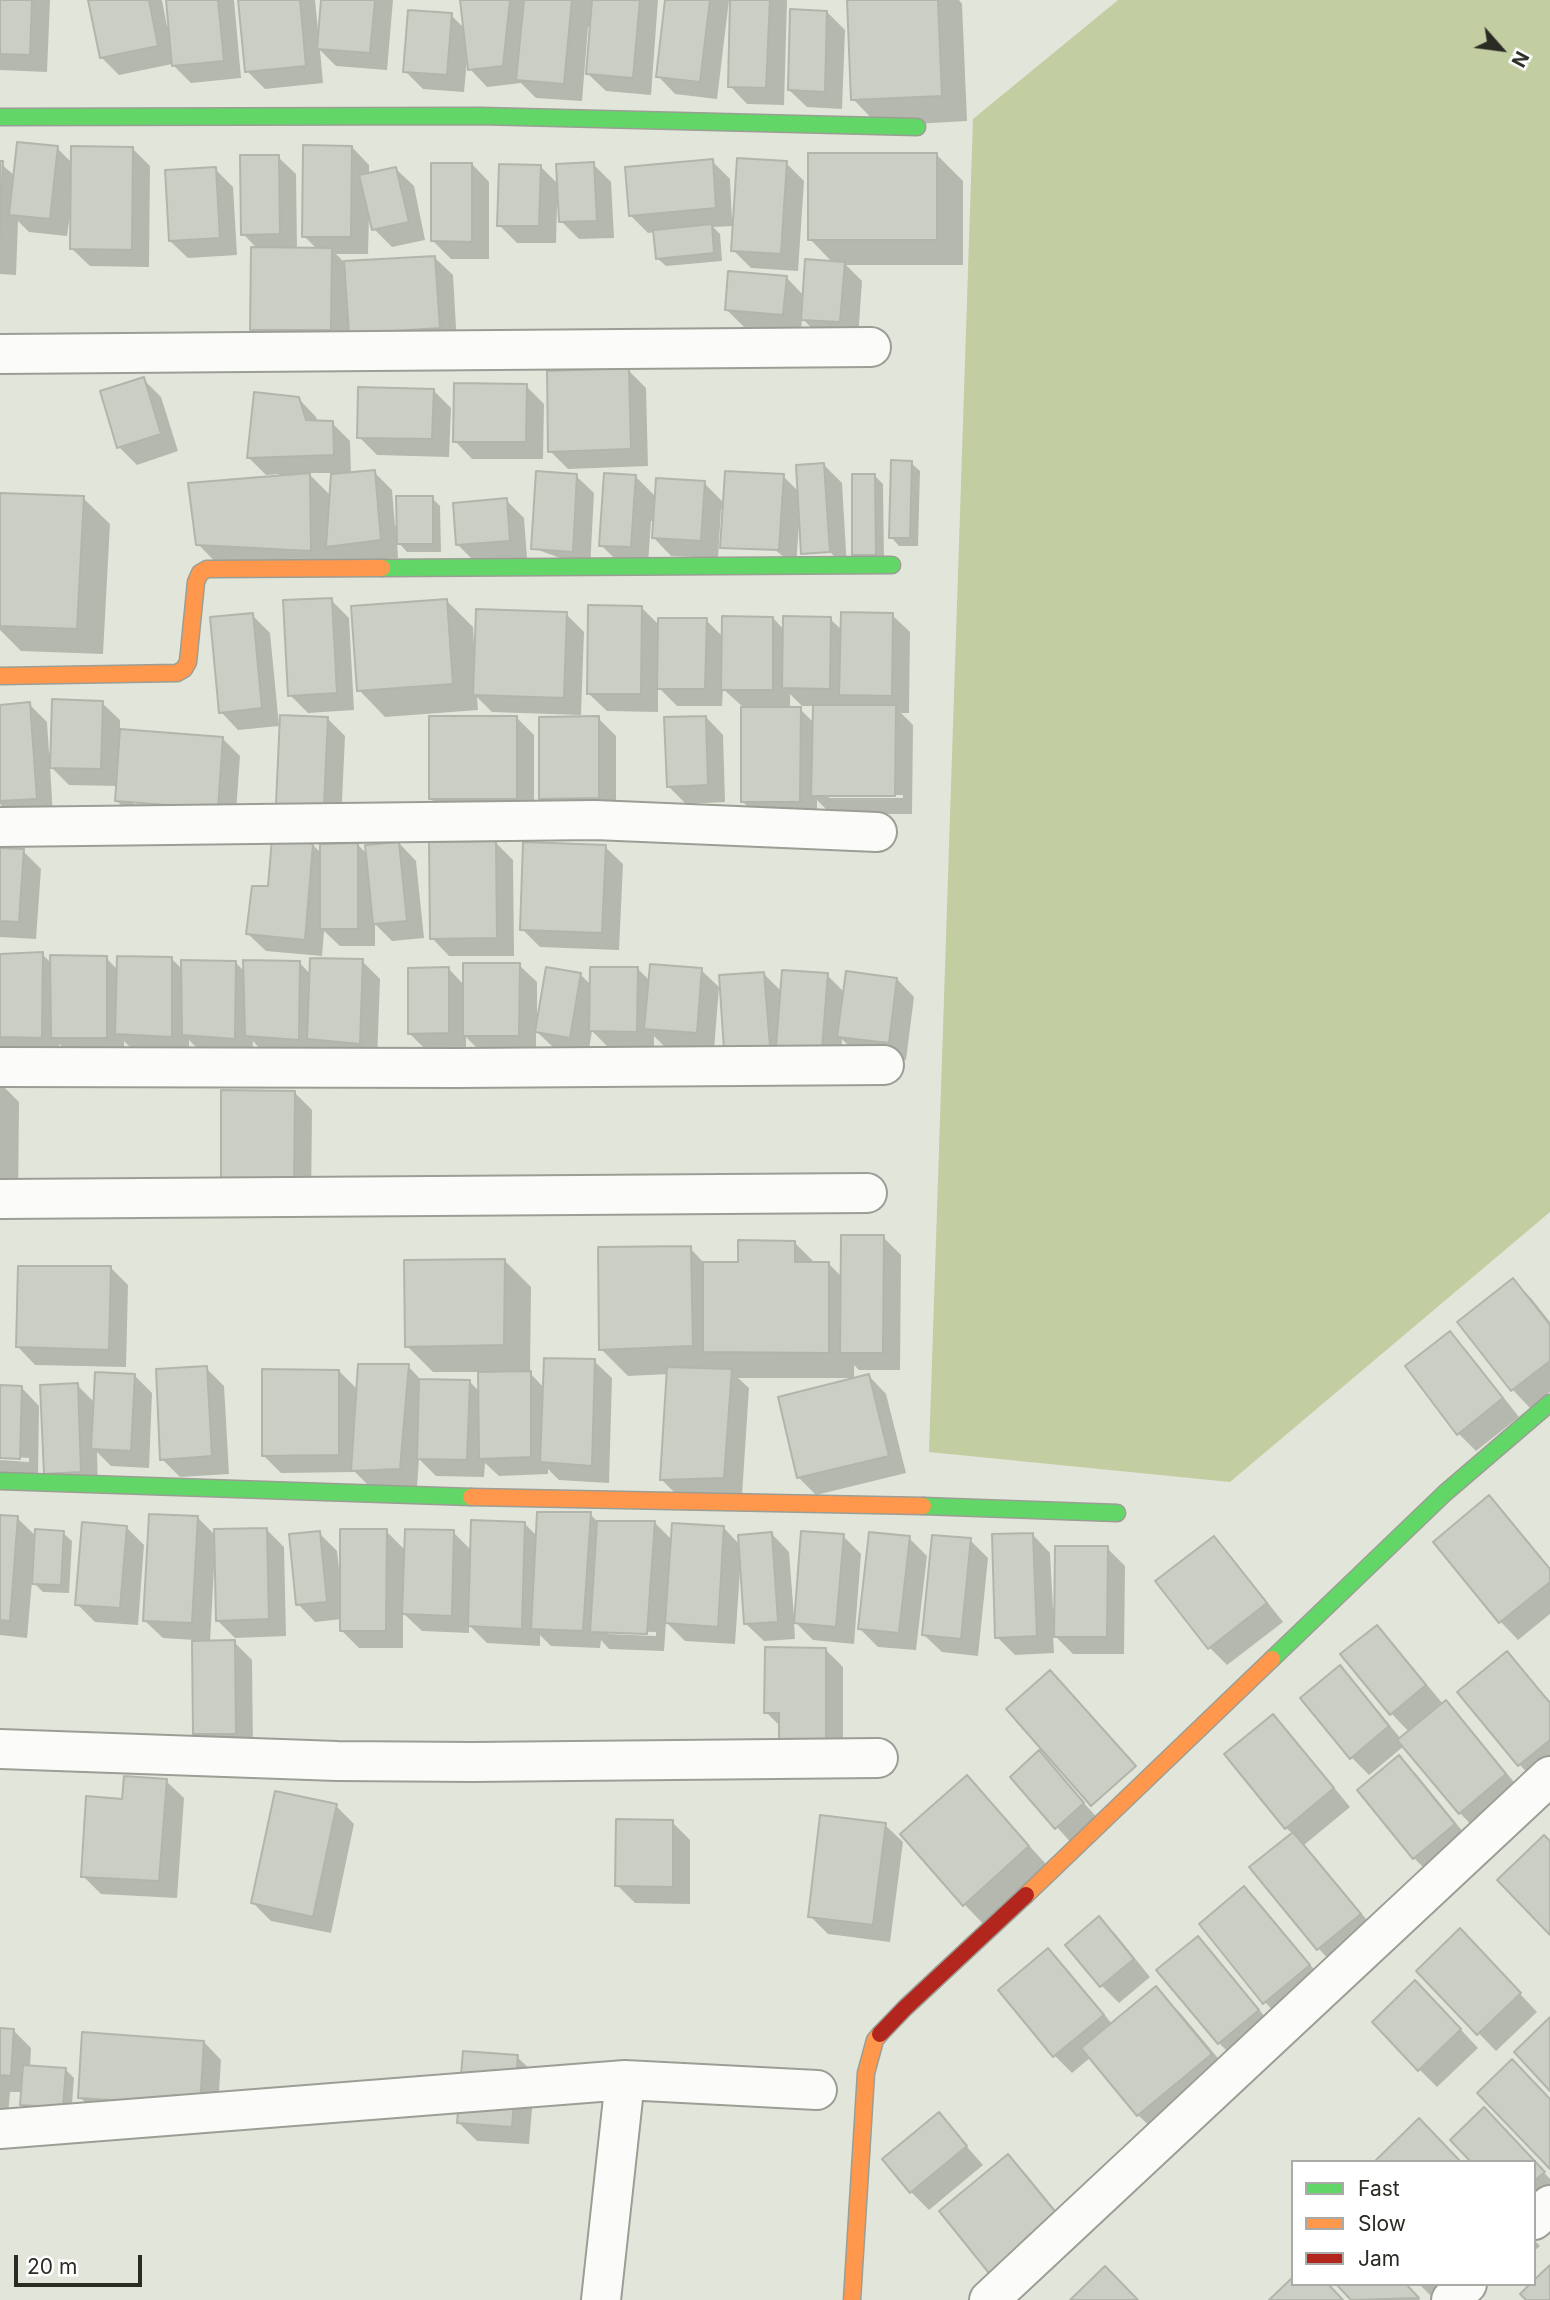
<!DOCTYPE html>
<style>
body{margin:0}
#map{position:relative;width:1550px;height:2300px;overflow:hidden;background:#e2e6da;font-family:Inter,sans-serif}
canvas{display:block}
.legend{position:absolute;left:1291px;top:2160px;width:245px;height:126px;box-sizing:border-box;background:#fff;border:2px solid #aaaba7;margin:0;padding:9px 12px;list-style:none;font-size:21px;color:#2a2c24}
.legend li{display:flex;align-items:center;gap:14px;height:35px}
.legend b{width:35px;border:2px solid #aaaba7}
.north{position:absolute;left:1466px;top:14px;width:70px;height:70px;-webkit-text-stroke:5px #fff;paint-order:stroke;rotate:118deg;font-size:19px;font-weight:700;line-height:28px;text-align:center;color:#2a2c24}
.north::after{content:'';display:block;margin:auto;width:24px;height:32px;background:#2a2c24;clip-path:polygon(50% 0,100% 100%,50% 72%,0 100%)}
.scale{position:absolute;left:14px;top:2255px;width:128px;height:32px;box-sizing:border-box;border:4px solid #2a2c24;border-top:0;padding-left:9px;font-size:21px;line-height:24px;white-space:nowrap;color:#2a2c24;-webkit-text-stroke:5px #fff;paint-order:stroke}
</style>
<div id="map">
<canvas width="1550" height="2300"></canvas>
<ul class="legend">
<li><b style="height:9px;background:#63d668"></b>Fast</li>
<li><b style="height:9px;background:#ff974d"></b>Slow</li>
<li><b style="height:9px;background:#b3261e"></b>Jam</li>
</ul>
<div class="north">N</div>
<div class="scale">20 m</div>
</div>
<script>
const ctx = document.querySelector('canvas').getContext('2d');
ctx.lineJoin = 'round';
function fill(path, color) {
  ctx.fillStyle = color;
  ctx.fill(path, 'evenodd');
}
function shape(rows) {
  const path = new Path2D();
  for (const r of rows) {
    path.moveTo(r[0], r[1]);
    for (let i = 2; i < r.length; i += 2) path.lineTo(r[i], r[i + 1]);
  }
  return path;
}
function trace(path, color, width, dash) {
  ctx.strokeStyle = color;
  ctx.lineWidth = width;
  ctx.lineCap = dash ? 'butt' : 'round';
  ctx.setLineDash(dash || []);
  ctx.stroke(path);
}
fill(shape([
 [1118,0,1550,0,1550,1212,1230,1482,929,1452,973,119]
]), '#c2cda2');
fill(shape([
 [0,0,50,0,47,72,0,70],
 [90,0,162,0,167,26,170,26,167,0,234,0,241,78,191,83,172,64,119,75,101,57],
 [240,0,315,0,318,30,320,30,323,0,393,0,387,70,336,66,320,50,323,83,265,89,247,71],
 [462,0,658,0,651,95,606,91,588,74,592,27,588,27,582,101,536,98,521,83,487,87,470,69,468,60,467,60,464,92,423,89,405,71,451,15,465,29],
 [666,0,729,0,717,99,675,94,658,76],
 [732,0,787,0,784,105,747,104,730,86],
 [849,0,959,0,962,4,967,121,879,126,853,99],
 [827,12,845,30,842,109,807,107,789,90],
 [352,147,369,165,369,175,396,169,414,186,425,240,392,247,374,229,369,214,368,254,336,254,345,263,435,258,453,275,457,346,369,351,348,331,348,347,270,347,252,329,258,249,243,234,278,157,296,174,297,249,317,249,304,236],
 [57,148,73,164,133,149,150,166,149,267,90,266,72,249,72,215,70,215,67,236,29,232,18,221,16,275,0,274,0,163,15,176],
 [936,154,963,181,963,265,846,265,862,281,858,339,820,337,802,318,801,332,744,327,726,309,786,277,804,296,833,263,810,239],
 [712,161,730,179,732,219,786,163,804,181,798,271,751,268,733,250,734,226,713,227,720,234,722,261,666,266,657,258,655,232,648,233,630,215],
 [472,164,489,182,489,259,451,259,433,241],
 [593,164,611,182,614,238,579,239,561,221,560,205,557,205,556,243,517,243,499,225,540,166,559,185],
 [215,169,233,187,237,255,188,258,170,241],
 [628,370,646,388,648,466,568,469,550,451],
 [143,379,161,397,178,451,137,465,119,447],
 [526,386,544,404,543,459,472,459,455,441],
 [433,390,451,408,449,457,377,455,359,437],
 [298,398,316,417,318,422,332,423,350,441,351,474,374,472,392,490,395,526,432,498,440,506,441,552,407,552,397,541,398,558,224,571,198,544,279,477,279,474,266,475,248,457],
 [308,473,333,473,331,496],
 [911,463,920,471,918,546,899,546,891,537],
 [824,465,842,483,847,569,801,523,799,523,796,567,725,509,721,509,718,558,671,556,654,538,655,521,651,521,648,564,619,563,601,545,635,476,656,497,704,483,725,504,783,476,799,492],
 [874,475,883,484,884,562,862,562],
 [576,476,594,493,590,569,533,548],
 [83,498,110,524,103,654,21,651,0,630,0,510],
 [506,500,524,518,527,558,475,562,458,545],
 [331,600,349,618,354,710,308,713,290,695],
 [446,600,473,627,474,646,566,614,584,632,581,715,492,712,477,697,478,710,385,717,359,690],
 [641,607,660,626,706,620,723,637,773,618,785,631,830,619,842,630,892,615,910,632,909,713,901,713,913,725,912,814,831,814,817,800,817,819,760,819,742,801,743,707,723,689,722,706,677,706,658,687,658,712,607,711,589,694],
 [790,694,802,706,814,706,814,723,800,709,790,709],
 [829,795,903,795,903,798,829,798],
 [252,615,270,633,279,726,238,730,221,712],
 [102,703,120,720,120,731,222,738,240,756,235,826,134,818,116,800,117,786,69,785,50,766,53,816,15,819,0,804,0,706,29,704,47,722,49,753,52,753],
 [133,800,226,811,133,804],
 [706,717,723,735,725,802,686,804,668,786],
 [327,718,345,736,341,823,296,821,278,803],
 [517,718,534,735,534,816,448,816,431,799],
 [598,718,616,736,616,815,558,816,541,798],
 [495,842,513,860,514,956,449,956,432,938],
 [399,843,416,861,424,938,392,941,375,924,375,946,340,946,324,931,322,956,266,951,248,934,270,888,313,845,322,854,358,845,368,855],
 [605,847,623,864,619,950,540,947,522,929],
 [0,850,23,851,41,869,36,939,0,937],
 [42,954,52,964,106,958,118,970,172,959,183,970,236,963,245,972,300,963,311,975,362,961,380,979,377,1061,327,1056,316,1046,316,1056,264,1053,253,1041,252,1056,201,1052,189,1040,189,1054,135,1052,124,1041,124,1056,70,1055,59,1044,59,1055,0,1050,0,956],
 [519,965,537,982,537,1021,539,1021,581,975,592,986,638,969,650,981,701,970,719,987,714,1050,664,1046,654,1036,654,1049,609,1048,592,1031,588,1055,555,1049,536,1031,536,1053,482,1053,466,1037,466,1050,427,1051,409,1033,449,969,464,985],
 [764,974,782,992,827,975,845,993,897,979,914,997,906,1060,857,1054,842,1039,840,1067,743,1067],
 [0,1083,19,1102,18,1207,0,1207],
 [294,1092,312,1110,311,1206,241,1206],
 [883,1237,901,1255,900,1370,859,1370,854,1365,854,1378,738,1378,749,1388,742,1495,679,1497,662,1480,669,1374,628,1376,601,1349,690,1248,705,1264,739,1263,794,1242,816,1264,829,1264,842,1277],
 [504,1260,531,1287,530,1373,544,1388,594,1361,612,1378,609,1483,559,1480,548,1469,548,1474,499,1476,485,1463,484,1477,436,1476,419,1459,417,1487,371,1488,355,1472,281,1473,263,1455,339,1371,358,1390,408,1366,422,1381,469,1381,480,1392,480,1372,433,1372,407,1346],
 [110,1267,128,1285,126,1367,35,1365,18,1347],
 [1513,1280,1531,1298,1550,1322,1550,1392,1530,1408,1513,1390,1459,1322],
 [1450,1333,1467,1351,1519,1417,1476,1451,1458,1433],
 [206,1368,224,1386,229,1474,180,1477,162,1459],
 [134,1375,152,1393,149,1468,111,1466,97,1452,98,1489,64,1491,77,1385,95,1403],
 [869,1376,886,1394,906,1473,816,1495,798,1477],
 [0,1387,22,1388,39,1406,38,1476,0,1473,0,1460,29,1462,29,1458,0,1456],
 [1489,1497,1506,1515,1550,1568,1550,1614,1518,1640,1501,1622,1435,1542],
 [590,1514,599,1523,654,1522,672,1540,724,1528,740,1545,772,1534,789,1552,794,1617,796,1617,843,1536,861,1554,854,1644,813,1640,794,1621,795,1639,764,1641,746,1624,742,1570,740,1570,735,1644,685,1641,666,1622,664,1651,609,1649,601,1640,600,1648,551,1646,540,1635,540,1646,487,1643,469,1625,469,1633,422,1631,403,1613,403,1648,359,1648,341,1630,342,1619,315,1622,298,1604,319,1533,337,1551,339,1569,342,1569,386,1531,406,1551,453,1532,472,1551,524,1523,538,1537],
 [608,1631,656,1632,656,1636,608,1634],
 [0,1517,17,1518,37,1537,63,1533,72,1541,69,1593,43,1592,32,1581,27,1638,0,1635],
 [198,1518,216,1536,266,1529,284,1547,286,1636,235,1638,218,1621,216,1568,214,1568,210,1642,234,1642,252,1660,253,1751,212,1751,195,1733,194,1640,163,1638,145,1621],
 [127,1528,144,1545,138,1625,95,1622,77,1604],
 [1033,1535,1050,1553,1053,1609,1056,1609,1107,1548,1125,1566,1124,1654,1073,1654,1053,1634,1054,1653,1015,1655,997,1637],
 [909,1538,927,1556,916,1650,878,1647,860,1629],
 [1214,1538,1231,1556,1283,1622,1227,1665,1209,1647],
 [970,1540,988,1558,978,1656,942,1652,924,1635],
 [1377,1627,1394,1645,1443,1704,1445,1702,1463,1720,1523,1793,1477,1831,1460,1813,1404,1746,1369,1775,1352,1758,1303,1698,1339,1667,1357,1685,1401,1739,1409,1732,1391,1713],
 [825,1649,843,1667,843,1760,781,1727,766,1712],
 [1507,1653,1550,1701,1550,1772,1537,1783,1520,1765,1460,1692],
 [1273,1716,1290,1734,1350,1807,1304,1845,1377,1932,1336,1967,1319,1949,1252,1867,1293,1834,1286,1828],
 [1039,1753,1101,1822,1074,1846,1012,1777],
 [1399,1758,1417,1775,1472,1843,1432,1876,1414,1858,1359,1791],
 [967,1777,1054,1873,990,1931,964,1904],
 [166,1781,184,1798,177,1898,101,1894,83,1876,124,1801],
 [336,1806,354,1824,331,1933,271,1921,253,1903],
 [672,1822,690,1840,690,1904,635,1903,617,1885],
 [885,1825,903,1842,890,1942,828,1934,810,1916],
 [1244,1889,1262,1906,1326,1984,1282,2020,1265,2002],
 [1099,1919,1117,1936,1150,1977,1119,2003,1101,1985],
 [1198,1938,1215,1956,1275,2029,1237,2061,1219,2043,1159,1970],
 [1478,1949,1537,2012,1496,2051,1418,1971],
 [1048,1950,1066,1968,1112,2024,1156,1988,1182,2015,1237,2081,1165,2141,1138,2115,1091,2057,1072,2073,1054,2055],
 [1433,2000,1478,2048,1437,2087,1419,2069],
 [0,2030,14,2031,31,2048,30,2067,65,2069,74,2078,71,2116,31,2113,22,2105,23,2092,10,2092,7,2128,0,2128],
 [204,2042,221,2060,217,2123,97,2115,80,2097],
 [517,2057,535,2074,529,2144,477,2141,459,2123],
 [938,2114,983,2165,929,2210,911,2192],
 [1008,2156,1026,2174,1079,2239,1012,2294],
 [1534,2162,1550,2179,1550,2201,1534,2215],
 [1534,2240,1540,2246,1534,2251],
 [1338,2284,1405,2284,1420,2300,1353,2300],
 [1419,2284,1462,2284,1435,2300]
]), '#0003');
const building = shape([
 [0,0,32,0,30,55,0,54,0,0],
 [88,0,149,0,158,46,100,58,88,0],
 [166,0,218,0,224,61,172,66,166,0],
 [238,0,300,0,306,66,245,72,238,0],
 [321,0,375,0,370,53,317,49,321,0],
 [460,0,510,0,503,66,468,70,460,0],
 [524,0,572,0,564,84,516,80,524,0],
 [592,0,640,0,633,78,586,74,592,0],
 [665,0,710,0,700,82,656,77,665,0],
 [730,0,770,0,766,88,728,87,730,0],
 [847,0,938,0,942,96,851,100,847,0],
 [790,9,827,11,825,92,788,90,790,9],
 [408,10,452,13,447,75,403,72,408,10],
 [17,142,58,146,50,219,9,215,17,142],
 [303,145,352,146,351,237,302,237,303,145],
 [71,146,133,147,132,250,70,249,71,146],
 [808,153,937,153,937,240,808,240,808,153],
 [240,155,279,155,280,234,241,235,240,155],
 [737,158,787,161,781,254,731,251,737,158],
 [713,159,716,208,629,216,625,167,713,159],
 [0,161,3,161,0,237,0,161],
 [594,162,597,221,559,222,556,164,594,162],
 [431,163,472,163,472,242,431,241,431,163],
 [499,164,541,165,539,226,497,226,499,164],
 [216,167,220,238,169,241,165,170,216,167],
 [396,167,409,222,372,230,359,175,396,167],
 [712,224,714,253,656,259,653,230,712,224],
 [251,247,332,248,331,330,250,330,251,247],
 [435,256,440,328,349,334,344,261,435,256],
 [805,259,845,262,840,322,801,320,805,259],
 [728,271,787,276,783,315,725,310,728,271],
 [629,368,631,449,548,452,547,371,629,368],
 [144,377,161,434,117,448,100,391,144,377],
 [454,383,527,384,526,442,453,442,454,383],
 [358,387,434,389,432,439,357,438,358,387],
 [254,392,299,397,306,420,333,421,334,455,247,458,254,392],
 [891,460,912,461,910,538,889,538,891,460],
 [824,463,830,552,801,554,796,465,824,463],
 [375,470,381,540,326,547,331,474,375,470],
 [536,471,577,474,573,552,531,549,536,471],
 [725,471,784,474,779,550,720,548,725,471],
 [310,473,311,551,196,545,188,483,310,473],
 [604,473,636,475,631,547,599,546,604,473],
 [852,474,875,474,876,555,852,555,852,474],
 [656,478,705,481,701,541,652,538,656,478],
 [0,493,84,496,77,629,0,626,0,493],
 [396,496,433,496,433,544,397,544,396,496],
 [507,498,510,541,456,545,453,503,507,498],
 [332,598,337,693,288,696,283,600,332,598],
 [447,599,453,684,357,691,351,606,447,599],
 [588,605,642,606,641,694,587,694,588,605],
 [476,609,567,612,564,698,473,695,476,609],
 [841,612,893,613,892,696,839,695,841,612],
 [253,613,262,708,219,713,210,617,253,613],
 [722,616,773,617,773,690,721,690,722,616],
 [783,616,831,617,830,689,782,688,783,616],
 [658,618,707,618,705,689,657,689,658,618],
 [52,699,103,701,101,769,50,768,52,699],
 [30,702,37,799,0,801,0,705,30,702],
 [813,705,896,705,895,796,811,796,813,705],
 [741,707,801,707,800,802,741,802,741,707],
 [280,715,328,717,324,806,276,804,280,715],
 [429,716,517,716,517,799,429,799,429,716],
 [599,716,599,798,539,799,539,717,599,716],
 [706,716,708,785,667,787,664,717,706,716],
 [120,729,223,737,218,809,115,801,120,729],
 [272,838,313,844,305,940,246,934,252,886,268,886,272,838],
 [496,841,497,938,430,939,429,842,496,841],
 [399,842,407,921,373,924,365,845,399,842],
 [523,842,606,845,602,933,520,930,523,842],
 [358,843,358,929,320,929,320,844,358,843],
 [0,848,24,849,19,922,0,921,0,848],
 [43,952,42,1038,0,1037,0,954,43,952],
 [50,955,107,956,107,1038,51,1038,50,955],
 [117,956,172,957,172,1037,115,1034,117,956],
 [310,958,363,959,360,1044,307,1039,310,958],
 [181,960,236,961,235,1039,182,1035,181,960],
 [243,960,300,961,299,1040,245,1036,243,960],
 [463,963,520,963,519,1036,463,1036,463,963],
 [650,964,702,968,697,1033,644,1029,650,964],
 [449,967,449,1033,408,1034,408,968,449,967],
 [546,967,581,973,570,1038,535,1032,546,967],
 [590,967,638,967,637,1032,589,1031,590,967],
 [782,970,828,973,822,1050,776,1046,782,970],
 [846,971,897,978,889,1043,837,1037,846,971],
 [764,972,770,1046,724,1050,719,975,764,972],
 [221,1090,295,1091,294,1189,221,1189,221,1090],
 [841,1235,884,1235,883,1353,840,1353,841,1235],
 [738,1240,795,1241,795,1262,829,1262,829,1353,703,1352,703,1262,738,1262,738,1240],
 [691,1246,693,1346,599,1350,598,1247,691,1246],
 [505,1259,504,1345,405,1347,404,1260,505,1259],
 [18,1266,111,1266,109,1350,16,1347,18,1266],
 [1513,1278,1550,1325,1550,1361,1511,1391,1457,1322,1513,1278],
 [1450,1331,1503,1398,1457,1435,1405,1366,1450,1331],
 [544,1358,595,1359,592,1466,540,1462,544,1358],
 [358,1364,409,1364,400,1469,351,1471,358,1364],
 [207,1366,212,1456,160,1460,156,1369,207,1366],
 [667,1367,732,1369,724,1478,660,1480,667,1367],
 [262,1369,339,1370,339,1455,262,1456,262,1369],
 [531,1371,531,1457,479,1459,478,1372,531,1371],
 [95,1372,135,1374,131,1451,91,1449,95,1372],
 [869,1374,889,1456,797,1478,778,1397,869,1374],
 [419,1379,470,1380,467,1460,417,1459,419,1379],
 [78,1383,81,1472,44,1474,40,1385,78,1383],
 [0,1385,22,1386,20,1459,0,1458,0,1385],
 [1489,1495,1550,1569,1550,1582,1499,1623,1433,1542,1489,1495],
 [537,1512,591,1512,583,1631,531,1629,537,1512],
 [149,1514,198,1516,192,1623,143,1621,149,1514],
 [0,1515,18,1516,10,1621,0,1620,0,1515],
 [471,1520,525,1522,522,1629,468,1626,471,1520],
 [597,1521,655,1521,647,1634,590,1632,597,1521],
 [82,1522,127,1526,120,1608,75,1605,82,1522],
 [672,1523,724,1526,718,1627,665,1623,672,1523],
 [267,1528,269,1619,216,1621,214,1529,267,1528],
 [35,1529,64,1531,61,1585,32,1584,35,1529],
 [340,1529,387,1529,386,1631,340,1631,340,1529],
 [405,1529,454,1530,452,1616,402,1614,405,1529],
 [320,1531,327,1602,296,1605,289,1534,320,1531],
 [801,1531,844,1534,836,1627,794,1623,801,1531],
 [772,1532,778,1622,744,1624,738,1535,772,1532],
 [869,1532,910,1536,899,1633,858,1629,869,1532],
 [1033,1533,1037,1636,995,1638,992,1534,1033,1533],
 [932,1535,971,1538,961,1639,922,1635,932,1535],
 [1214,1536,1267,1603,1208,1649,1155,1581,1214,1536],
 [1055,1546,1108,1546,1107,1637,1054,1637,1055,1546],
 [1377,1625,1426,1685,1390,1715,1340,1654,1377,1625],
 [235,1640,236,1734,193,1734,192,1641,235,1640],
 [765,1647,826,1648,826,1743,779,1743,779,1713,764,1713,765,1647],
 [1507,1651,1550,1703,1550,1740,1518,1766,1457,1692,1507,1651],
 [1340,1665,1389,1726,1350,1759,1300,1698,1340,1665],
 [1050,1670,1136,1766,1091,1806,1006,1709,1050,1670],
 [1446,1700,1506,1774,1459,1814,1397,1740,1446,1700],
 [1273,1714,1334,1788,1285,1829,1224,1754,1273,1714],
 [1039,1750,1084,1803,1055,1829,1010,1777,1039,1750],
 [1399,1755,1455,1824,1413,1859,1357,1790,1399,1755],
 [967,1775,1029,1846,963,1906,900,1834,967,1775],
 [124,1776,167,1779,159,1881,81,1877,86,1796,122,1799,124,1776],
 [275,1791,337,1804,313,1917,251,1903,275,1791],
 [820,1815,886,1823,873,1925,808,1917,820,1815],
 [616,1819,673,1820,673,1887,615,1886,616,1819],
 [1293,1832,1361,1914,1317,1950,1249,1867,1293,1832],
 [1544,1835,1550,1841,1550,1935,1497,1880,1544,1835],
 [1244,1886,1310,1965,1263,2004,1199,1924,1244,1886],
 [1099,1916,1134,1959,1100,1987,1065,1945,1099,1916],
 [1460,1928,1521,1993,1477,2035,1416,1971,1460,1928],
 [1198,1936,1259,2010,1218,2044,1156,1970,1198,1936],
 [1048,1948,1104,2015,1053,2057,998,1990,1048,1948],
 [1415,1980,1461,2029,1418,2071,1372,2022,1415,1980],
 [1156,1986,1212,2054,1137,2116,1081,2048,1156,1986],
 [1550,2017,1550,2091,1514,2052,1550,2017],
 [0,2028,14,2029,11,2076,0,2075,0,2028],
 [82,2032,204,2041,200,2106,78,2098,82,2032],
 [463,2051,518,2055,512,2127,457,2123,463,2051],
 [1512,2059,1550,2099,1550,2169,1477,2093,1512,2059],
 [23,2065,66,2068,63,2108,20,2105,23,2065],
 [1484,2107,1545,2172,1534,2181,1534,2162,1471,2162,1450,2140,1484,2107],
 [939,2112,967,2146,910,2193,882,2159,939,2112],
 [1419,2118,1461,2162,1379,2162,1376,2160,1419,2118],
 [1008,2154,1062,2220,993,2278,939,2211,1008,2154],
 [1550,2265,1550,2300,1526,2300,1520,2294,1530,2284,1534,2284,1534,2280,1550,2265],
 [1105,2266,1138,2300,1070,2300,1105,2266],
 [1293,2277,1293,2284,1328,2284,1343,2300,1269,2300,1293,2277],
 [1336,2284,1406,2284,1419,2298,1351,2300,1336,2284]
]);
fill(building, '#cbcec5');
trace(building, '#b2b5ac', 2);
const street = shape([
 [0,354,871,347],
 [0,827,595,820,877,832],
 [0,1067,458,1068,884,1065],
 [0,1199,867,1193],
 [0,1749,337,1761,472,1762,878,1758],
 [0,2129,625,2080,817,2090],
 [1534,2220,1550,2205],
 [601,2300,625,2080],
 [989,2300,1550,1776],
 [1451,2300,1467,2284]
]);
const fast = shape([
 [0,117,480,116,917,127],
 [382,568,892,565],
 [0,1481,471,1497],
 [923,1506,1117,1513],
 [1272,1659,1445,1493,1550,1403]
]);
const slow = shape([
 [0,676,177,673,184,669,188,662,196,582,200,573,207,569,382,568],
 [471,1497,923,1506],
 [1026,1895,1272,1659],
 [852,2300,866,2073,875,2040,880,2034]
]);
const jam = shape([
 [880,2034,905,2008,1026,1895]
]);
trace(street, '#9b9e95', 42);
trace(fast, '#9b9e95', 19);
trace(slow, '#9b9e95', 19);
trace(jam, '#9b9e95', 19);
trace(street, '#fbfbf9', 38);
trace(fast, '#63d668', 16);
trace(slow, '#ff974d', 16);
trace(jam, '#b3261e', 16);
</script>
